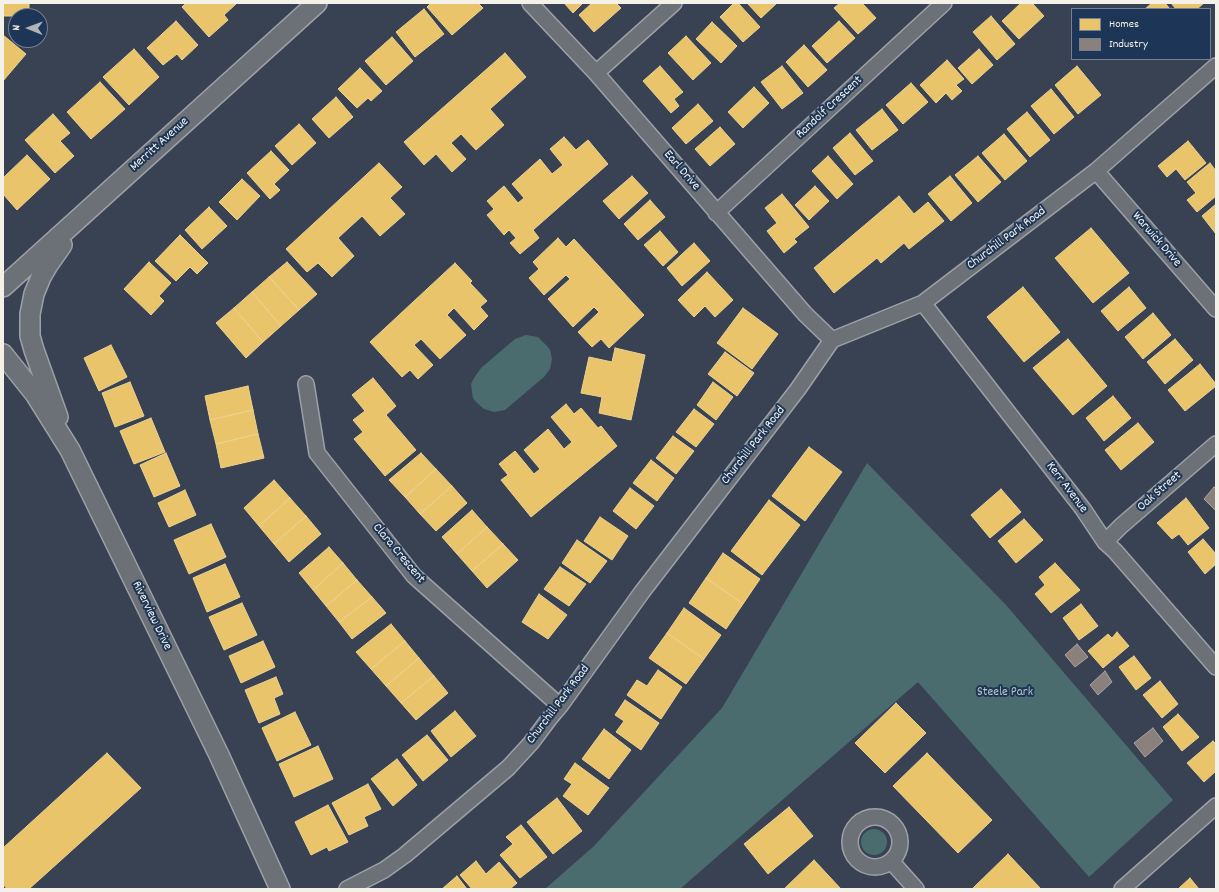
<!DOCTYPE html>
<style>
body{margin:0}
#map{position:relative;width:1219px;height:892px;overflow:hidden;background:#384252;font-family:Dekko,sans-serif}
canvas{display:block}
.frame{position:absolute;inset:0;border:4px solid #f4f1e8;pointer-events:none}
.legend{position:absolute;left:1071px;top:8px;width:140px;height:52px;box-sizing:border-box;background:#1d3557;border:1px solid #738091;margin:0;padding:5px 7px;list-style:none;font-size:12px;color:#f4f1e8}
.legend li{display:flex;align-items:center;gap:8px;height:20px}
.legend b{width:20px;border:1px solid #738091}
.north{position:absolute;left:8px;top:8px;width:40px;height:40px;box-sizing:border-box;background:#1d3557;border:1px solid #738091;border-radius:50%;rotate:271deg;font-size:11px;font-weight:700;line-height:16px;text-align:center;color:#f4f1e8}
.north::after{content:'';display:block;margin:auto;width:14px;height:18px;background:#b2b4b4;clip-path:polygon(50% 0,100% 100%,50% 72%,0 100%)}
</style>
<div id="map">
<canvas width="1219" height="892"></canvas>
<div class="frame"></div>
<ul class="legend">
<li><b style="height:11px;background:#e9c46a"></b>Homes</li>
<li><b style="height:11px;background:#8a817c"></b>Industry</li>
</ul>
<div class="north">N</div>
</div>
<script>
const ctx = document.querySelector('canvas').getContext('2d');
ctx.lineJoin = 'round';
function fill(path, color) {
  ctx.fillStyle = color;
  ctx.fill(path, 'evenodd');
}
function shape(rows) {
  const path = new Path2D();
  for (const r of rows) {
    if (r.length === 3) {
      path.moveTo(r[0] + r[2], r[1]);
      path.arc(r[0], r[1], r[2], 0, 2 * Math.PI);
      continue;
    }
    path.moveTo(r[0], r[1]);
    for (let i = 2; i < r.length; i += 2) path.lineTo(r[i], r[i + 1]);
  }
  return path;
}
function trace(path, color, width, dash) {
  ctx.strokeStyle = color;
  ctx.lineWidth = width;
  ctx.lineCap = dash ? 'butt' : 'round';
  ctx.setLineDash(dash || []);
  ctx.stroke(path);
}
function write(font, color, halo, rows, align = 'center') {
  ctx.font = font + ' Dekko,sans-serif';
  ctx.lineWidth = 4;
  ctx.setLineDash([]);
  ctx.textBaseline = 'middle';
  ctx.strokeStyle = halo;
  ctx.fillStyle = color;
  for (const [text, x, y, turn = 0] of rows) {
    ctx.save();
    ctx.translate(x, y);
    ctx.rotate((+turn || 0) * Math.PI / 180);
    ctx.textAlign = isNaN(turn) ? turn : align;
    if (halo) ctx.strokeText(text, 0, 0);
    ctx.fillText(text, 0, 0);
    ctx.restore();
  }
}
fill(shape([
 [526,335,538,337,547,346,550,350,552,359,550,369,544,377,505,410,494,412,484,409,476,402,473,398,472,392,471,384,474,378,481,368,515,339],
 [867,463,1006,605,1173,800,1089,877,918,682,680,889,545,889,594,846,722,708],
 [874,842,13]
]), '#4a6c6f');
const homes = shape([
 [3,3,29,3,29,16,3,16,3,3],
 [186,3,235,3,236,4,224,15,228,20,209,37,182,7,186,3],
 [431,3,478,3,483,8,452,35,427,7,431,3],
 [564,3,583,3,573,13,564,3],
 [592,3,616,3,621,8,594,32,579,15,592,3],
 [734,3,738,3,760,27,743,42,720,17,734,3],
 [747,3,777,3,761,18,747,3],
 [840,3,862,3,876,18,858,34,834,8,840,3],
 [1021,3,1032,3,1044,16,1019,39,1002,21,1021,3],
 [1152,3,1165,3,1170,9,1145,9,1152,3],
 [1171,3,1204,3,1197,9,1176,9,1171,3],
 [424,9,444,34,415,57,396,32,424,9],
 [991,16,1015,44,997,60,973,32,991,16],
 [176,21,198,45,182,60,177,54,163,65,147,48,176,21],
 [839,21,855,38,827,63,812,46,839,21],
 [712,22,737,46,721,63,696,39,712,22],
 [3,35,26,54,3,81,3,35],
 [686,36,711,63,693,80,668,53,686,36],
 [392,37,413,61,386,85,365,61,392,37],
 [804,45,827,70,808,87,786,62,804,45],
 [134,49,159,77,129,105,103,77,134,49],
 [979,49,993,65,972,84,958,68,979,49],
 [505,53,526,77,490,109,504,125,476,150,461,134,451,143,466,159,452,172,436,154,424,165,404,142,505,53],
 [947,60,964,79,956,85,962,91,952,100,946,93,936,103,920,85,947,60],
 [660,66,683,92,674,99,679,106,671,113,643,81,660,66],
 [782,66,803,93,782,109,761,82,782,66],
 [1077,66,1101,95,1078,114,1055,85,1077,66],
 [360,68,382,91,371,101,368,98,357,108,338,89,360,68],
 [100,82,125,109,91,139,67,112,100,82],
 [911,83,928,102,903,124,886,105,911,83],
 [754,87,769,103,743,128,728,112,754,87],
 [1051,89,1074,117,1054,134,1031,106,1051,89],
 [336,97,353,117,329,138,312,119,336,97],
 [698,104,713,121,686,144,672,128,698,104],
 [882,109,898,130,872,150,856,130,882,109],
 [1027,112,1050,140,1030,157,1007,129,1027,112],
 [53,114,70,133,60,141,74,156,55,173,25,140,53,114],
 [299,124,316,143,292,165,275,146,299,124],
 [720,127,735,144,710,166,695,149,720,127],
 [850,133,873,161,855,175,833,148,850,133],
 [1004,134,1027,161,1005,180,982,153,1004,134],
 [564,137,576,150,588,140,608,164,533,230,539,238,520,254,510,243,516,238,509,230,504,235,487,215,494,209,487,201,504,186,518,203,524,198,512,184,540,159,552,174,563,165,550,149,564,137],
 [1188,141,1206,163,1185,180,1176,169,1167,177,1158,166,1188,141],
 [271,151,289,170,274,184,280,190,270,199,247,173,271,151],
 [27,155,50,179,17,210,3,194,3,178,27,155],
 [828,156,853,184,837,199,812,171,828,156],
 [978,156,1001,182,978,202,955,175,978,156],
 [379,163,402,187,390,198,405,214,380,236,362,216,338,238,354,256,332,277,318,263,307,272,286,249,379,163],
 [1210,163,1216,171,1216,196,1197,212,1187,200,1196,193,1187,182,1210,163],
 [632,176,648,193,619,219,603,201,632,176],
 [950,176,972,203,951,221,928,194,950,176],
 [242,179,260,196,237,220,219,202,242,179],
 [815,186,829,201,809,220,795,205,815,186],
 [782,194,809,227,794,239,797,242,784,253,767,231,777,223,765,208,782,194],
 [899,196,914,214,928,202,944,221,909,249,904,243,881,263,877,258,834,293,814,268,899,196],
 [650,200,665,217,638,240,624,224,650,200],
 [1216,204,1216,234,1202,216,1216,204],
 [209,207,227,226,202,249,185,230,209,207],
 [1091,228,1129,273,1093,303,1055,258,1091,228],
 [660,231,678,252,663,266,644,245,660,231],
 [180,235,208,263,197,274,190,267,176,281,155,261,180,235],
 [558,238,566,247,574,239,644,315,609,348,601,339,592,347,578,332,599,312,594,307,573,327,548,299,570,279,566,275,544,295,529,278,539,269,533,262,558,238],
 [694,243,710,261,682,286,667,268,694,243],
 [149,262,171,283,159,296,164,301,151,315,124,289,149,262],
 [287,262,317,294,299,310,269,277,287,262],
 [455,263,472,281,470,283,487,301,480,307,488,316,474,330,454,308,447,315,466,335,440,359,421,339,414,345,433,365,418,379,410,370,402,377,370,342,455,263],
 [707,272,733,300,715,317,705,306,694,317,678,300,707,272],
 [269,277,299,310,281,326,252,292,269,277],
 [1023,287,1060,332,1024,362,987,317,1023,287],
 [1129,287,1146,308,1118,331,1101,311,1129,287],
 [252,292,281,326,263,342,234,308,252,292],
 [234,308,263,342,246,358,216,323,234,308],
 [743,308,778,334,752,369,717,343,743,308],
 [1153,313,1171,335,1143,359,1125,337,1153,313],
 [1068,339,1107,386,1073,415,1033,368,1068,339],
 [1175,339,1193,360,1165,384,1147,362,1175,339],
 [111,345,127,377,99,391,84,358,111,345],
 [615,348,645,355,631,420,599,413,602,397,581,393,589,357,612,362,615,348],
 [725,352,754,373,737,396,708,374,725,352],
 [1200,364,1216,384,1216,386,1185,411,1168,390,1200,364],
 [373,378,396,406,386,415,416,450,385,476,354,439,363,432,353,420,365,411,352,395,373,378],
 [130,382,144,416,115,427,102,393,130,382],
 [713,382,733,397,716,420,697,405,713,382],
 [248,386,253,410,210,420,205,396,248,386],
 [1113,396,1131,418,1104,441,1086,418,1113,396],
 [566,404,574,414,581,408,598,428,601,426,617,446,531,517,501,480,508,475,499,464,515,451,534,474,540,469,524,450,548,429,564,449,572,442,551,417,566,404],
 [694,409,714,424,696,447,676,432,694,409],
 [253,410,258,434,216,444,210,420,253,410],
 [151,418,165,452,134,464,120,431,151,418],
 [1138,423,1154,442,1121,470,1105,450,1138,423],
 [258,434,264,458,221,468,216,444,258,434],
 [673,436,694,451,676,474,656,458,673,436],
 [809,447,842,472,805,521,772,496,809,447],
 [166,453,180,486,154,497,140,465,166,453],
 [421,453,436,469,405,497,389,480,421,453],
 [651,460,674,478,657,501,633,483,651,460],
 [436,469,452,486,420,514,405,497,436,469],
 [274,480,290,498,259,526,244,508,274,480],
 [452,486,467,503,436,531,420,514,452,486],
 [630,488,654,506,636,529,613,511,630,488],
 [1001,489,1021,512,990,538,971,515,1001,489],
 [185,490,196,515,169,527,158,503,185,490],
 [290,498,306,516,274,544,259,526,290,498],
 [1186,498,1209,528,1188,545,1179,534,1172,539,1157,523,1186,498],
 [769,500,800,525,762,575,731,551,769,500],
 [472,510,487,527,457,554,442,537,472,510],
 [306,516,321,534,289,562,274,544,306,516],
 [600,517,628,536,612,560,584,541,600,517],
 [1024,519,1043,540,1016,563,998,541,1024,519],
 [211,524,226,557,189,574,174,540,211,524],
 [487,527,503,544,472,571,457,554,487,527],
 [1203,539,1216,554,1216,564,1205,574,1188,552,1203,539],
 [577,540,607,561,590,583,562,563,577,540],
 [503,544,518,560,487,588,472,571,503,544],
 [329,547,343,563,313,590,299,573,329,547],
 [723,553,760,579,743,604,706,578,723,553],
 [343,563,357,580,326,606,313,590,343,563],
 [1055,563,1080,590,1051,613,1035,594,1045,585,1039,577,1055,563],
 [225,564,240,597,207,612,193,578,225,564],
 [560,567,586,584,569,606,544,589,560,567],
 [706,578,743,604,726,629,689,603,706,578],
 [357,580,372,597,339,622,326,606,357,580],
 [539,594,567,615,548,639,522,622,539,594],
 [372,597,386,613,352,639,339,622,372,597],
 [242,603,257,635,224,650,209,617,242,603],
 [1081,604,1098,626,1079,640,1063,618,1081,604],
 [684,608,721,635,704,659,667,633,684,608],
 [391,624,405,641,371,669,356,652,391,624],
 [1117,632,1129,646,1103,668,1088,651,1108,634,1112,638,1117,632],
 [667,633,704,659,686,684,649,658,667,633],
 [263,641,275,667,241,683,229,656,263,641],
 [405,641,419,658,386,686,371,669,405,641],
 [1134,656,1151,678,1136,690,1119,667,1134,656],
 [419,658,434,676,401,703,386,686,419,658],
 [658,670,682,687,661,719,627,695,637,680,647,686,658,670],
 [434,676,448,693,416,720,401,703,434,676],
 [276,677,283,694,274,698,280,714,259,723,245,690,276,677],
 [1160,681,1178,704,1162,718,1143,695,1160,681],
 [625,700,659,723,641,750,616,732,624,721,615,715,625,700],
 [896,703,926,733,885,773,855,743,896,703],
 [455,711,476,736,451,757,431,731,455,711],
 [295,712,311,745,277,761,262,728,295,712],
 [1178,714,1199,737,1182,751,1163,727,1178,714],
 [604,729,631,750,609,779,582,759,604,729],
 [427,735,448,760,423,781,402,755,427,735],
 [1213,741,1216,744,1216,771,1204,782,1187,763,1213,741],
 [318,746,333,779,294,797,279,764,318,746],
 [107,753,141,788,29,889,7,889,3,884,3,848,107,753],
 [927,753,992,820,958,853,893,786,927,753],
 [397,759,417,785,393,806,371,779,397,759],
 [575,763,609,788,588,815,563,796,572,784,564,779,575,763],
 [368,784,381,809,364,817,368,826,349,835,332,803,368,784],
 [557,798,582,831,553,854,527,822,557,798],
 [328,805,348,842,329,851,327,847,311,855,295,822,328,805],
 [789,807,813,836,768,874,744,844,789,807],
 [521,825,547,857,520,878,500,855,513,844,506,837,521,825],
 [1008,854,1041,889,972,889,1008,854],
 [814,860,841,889,784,889,814,860],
 [476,861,486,874,499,862,517,883,510,889,472,889,460,875,476,861],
 [457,876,467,889,442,889,457,876],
 [1190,878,1199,889,1178,889,1190,878]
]);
fill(homes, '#e9c46a');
trace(homes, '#ecd290', 1);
const industry = shape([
 [1214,487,1216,489,1216,511,1204,499,1214,487],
 [1077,644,1088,657,1075,667,1065,655,1077,644],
 [1105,671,1112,682,1098,695,1090,685,1105,671],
 [1153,728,1163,741,1145,757,1134,743,1153,728]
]);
fill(industry, '#8a817c');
trace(industry, '#aaa39c', 1);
const minor = shape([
 [530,3,596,73,805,314,832,340],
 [596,73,674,3],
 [1096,171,1216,309],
 [716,213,944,3],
 [923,303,1083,509,1105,542,1115,551,1216,667],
 [306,384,317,453,414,576,560,706],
 [1105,542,1121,526,1216,444],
 [875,842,25],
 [891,861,916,889],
 [347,889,384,870,405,855,508,768,531,743,549,719,560,706,642,592,798,389,832,340,923,303,1096,171,1216,66],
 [1122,889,1216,806]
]);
const tertiary = shape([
 [3,287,317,3],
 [3,354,35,394,70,450,219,755,280,889],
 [58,417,34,350,30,336,30,314,34,294,41,277,48,265,62,245]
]);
trace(minor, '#9da1a7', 18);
trace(tertiary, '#9da1a7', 22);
trace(minor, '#6c7177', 15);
trace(tertiary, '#6c7177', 19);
write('13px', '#f4f1e8', '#1d3557', [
 ["Randolf Crescent",830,108,-43],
 ["Merritt Avenue",160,145,-42],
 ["Earl Drive",681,171,49],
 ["Churchill Park Road",1007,239,-37],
 ["Warwick Drive",1156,240,49],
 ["Churchill Park Road",754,446,-52],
 ["Kerr Avenue",1066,488,53],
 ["Oak Street",1160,492,-41],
 ["Clara Crescent",398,554,50],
 ["Riverview Drive",151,616,64],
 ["Churchill Park Road",559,705,-53]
]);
write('13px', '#bac5bf', '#1d3557', [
 ["Steele Park",1005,693]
]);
</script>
